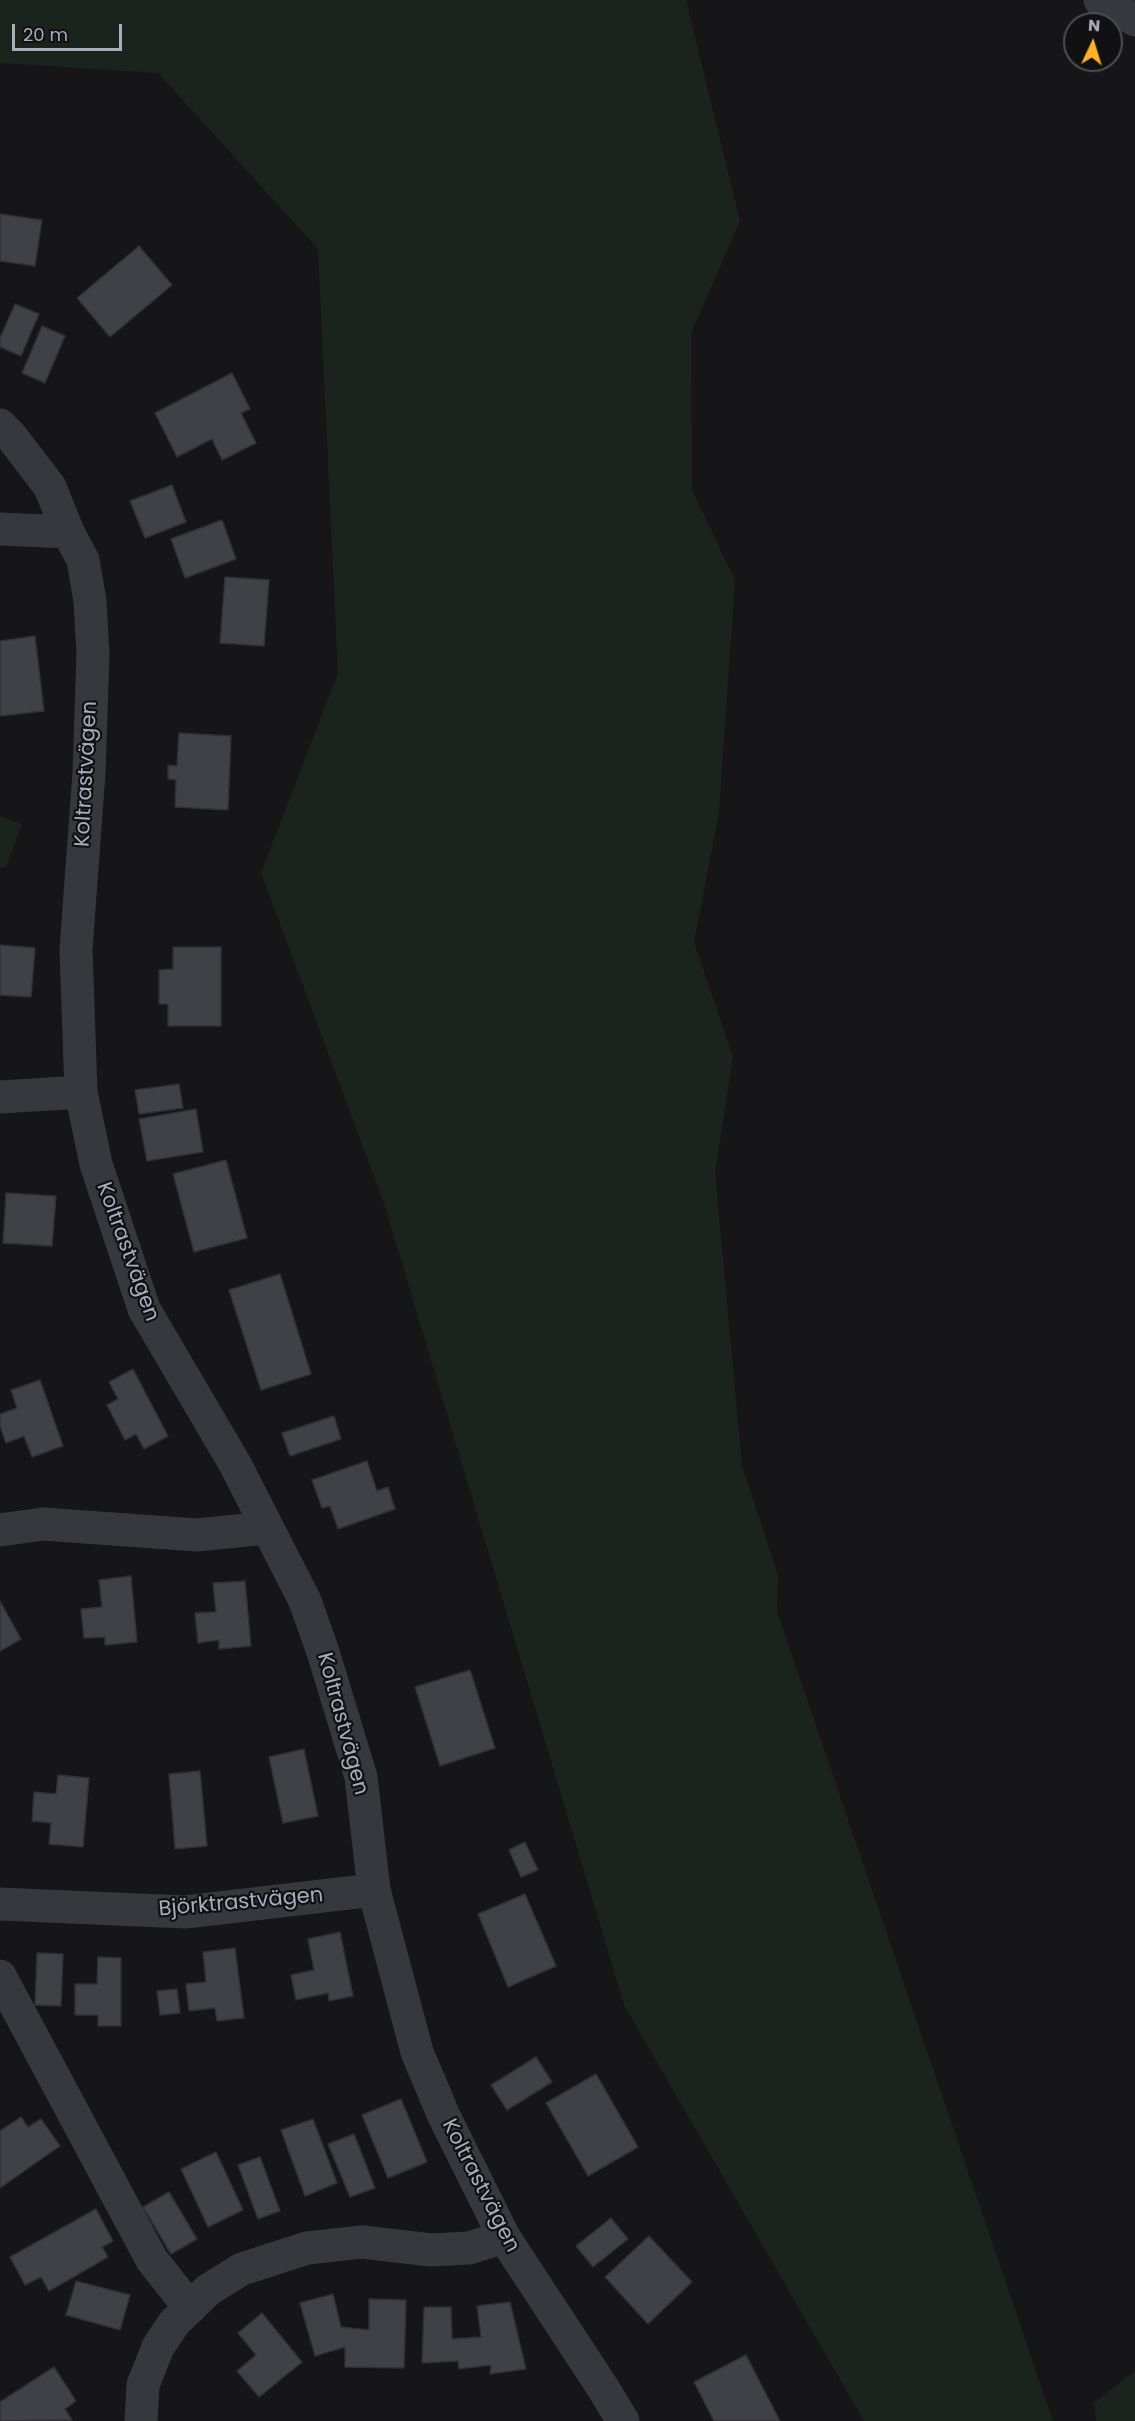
<!DOCTYPE html>
<meta charset="utf-8">
<style>
body{margin:0}
#map{position:relative;width:1135px;height:2421px;overflow:hidden;background:#161618;font-family:Poppins,sans-serif}
canvas{display:block}
.north{position:absolute;left:1063px;top:12px;width:60px;height:60px;box-sizing:border-box;background:#111113;border:2px solid #4d4f56;border-radius:50%;rotate:4deg;font-size:16px;font-weight:700;line-height:24px;text-align:center;color:#a7adba}
.north::after{content:'';display:block;margin:auto;width:21px;height:27px;background:#ffb127;clip-path:polygon(50% 0,100% 100%,50% 72%,0 100%)}
.scale{position:absolute;left:12px;top:24px;width:110px;height:27px;box-sizing:border-box;border:3px solid #a7adba;border-top:0;padding-left:8px;font-size:18px;line-height:21px;white-space:nowrap;color:#a7adba;-webkit-text-stroke:4px #111113;paint-order:stroke}
</style>
<div id="map">
<canvas width="1135" height="2421"></canvas>
<div class="north">N</div>
<div class="scale">20 m</div>
</div>
<script>
const ctx = document.querySelector('canvas').getContext('2d');
ctx.lineJoin = 'round';
function fill(path, color) {
  ctx.fillStyle = color;
  ctx.fill(path, 'evenodd');
}
function shape(rows) {
  const path = new Path2D();
  for (const r of rows) {
    path.moveTo(r[0], r[1]);
    for (let i = 2; i < r.length; i += 2) path.lineTo(r[i], r[i + 1]);
  }
  return path;
}
function trace(path, color, width, dash) {
  ctx.strokeStyle = color;
  ctx.lineWidth = width;
  ctx.lineCap = dash ? 'butt' : 'round';
  ctx.setLineDash(dash || []);
  ctx.stroke(path);
}
function write(font, color, halo, rows, align = 'center') {
  ctx.font = font + ' Poppins,sans-serif';
  ctx.lineWidth = 4.5;
  ctx.setLineDash([]);
  ctx.textBaseline = 'middle';
  ctx.strokeStyle = halo;
  ctx.fillStyle = color;
  for (const [text, x, y, turn = 0] of rows) {
    ctx.save();
    ctx.translate(x, y);
    ctx.rotate((+turn || 0) * Math.PI / 180);
    ctx.textAlign = isNaN(turn) ? turn : align;
    if (halo) ctx.strokeText(text, 0, 0);
    ctx.fillText(text, 0, 0);
    ctx.restore();
  }
}
fill(shape([
 [0,0,686,0,740,221,691,333,692,490,735,580,719,812,694,942,733,1057,715,1172,742,1466,778,1575,777,1611,1053,2421,864,2421,624,2005,384,1203,261,873,338,673,318,249,158,73,0,63],
 [0,816,22,824,6,867,0,868],
 [1135,2371,1135,2421,1096,2421,1094,2403]
]), '#1b241c');
const building = shape([
 [0,214,42,220,35,266,0,261,0,214],
 [139,246,172,285,110,337,77,298,139,246],
 [15,304,39,314,21,356,0,347,0,338,15,304],
 [42,326,65,336,45,383,22,373,42,326],
 [232,373,250,409,241,413,256,443,222,460,212,439,177,457,155,413,232,373],
 [172,485,186,522,145,538,130,501,172,485],
 [222,520,236,559,185,578,171,539,222,520],
 [225,577,269,580,264,646,220,643,225,577],
 [35,636,44,711,0,716,0,641,35,636],
 [179,733,231,736,228,810,175,807,176,780,168,779,168,765,177,766,179,733],
 [0,945,35,948,31,997,0,995,0,945],
 [173,947,221,947,221,1026,168,1026,168,1004,159,1004,159,970,173,969,173,947],
 [179,1084,183,1108,139,1114,135,1090,179,1084],
 [196,1109,203,1152,147,1161,139,1119,196,1109],
 [226,1160,247,1238,194,1252,173,1174,226,1160],
 [6,1193,56,1196,52,1246,3,1243,6,1193],
 [280,1274,311,1374,261,1390,229,1290,280,1274],
 [133,1369,168,1436,144,1449,136,1434,125,1440,107,1405,118,1399,109,1382,133,1369],
 [40,1380,63,1446,32,1457,24,1436,6,1443,0,1426,0,1414,17,1408,11,1390,40,1380],
 [334,1416,341,1439,290,1456,282,1433,334,1416],
 [367,1461,377,1491,388,1487,395,1509,338,1529,330,1506,322,1508,312,1480,367,1461],
 [131,1576,137,1642,105,1645,105,1637,84,1638,81,1609,102,1607,99,1580,131,1576],
 [245,1581,251,1646,219,1649,219,1640,198,1643,195,1613,216,1612,213,1583,245,1581],
 [0,1601,21,1639,0,1651,0,1601],
 [470,1670,495,1748,440,1766,415,1687,470,1670],
 [304,1749,318,1816,283,1823,269,1757,304,1749],
 [200,1771,207,1846,175,1849,169,1774,200,1771],
 [58,1775,89,1778,83,1847,49,1844,51,1823,32,1821,34,1792,56,1794,58,1775],
 [525,1842,538,1870,521,1877,509,1850,525,1842],
 [525,1894,556,1966,508,1987,478,1914,525,1894],
 [340,1932,353,1996,329,2001,328,1993,296,2000,291,1975,314,1970,308,1939,340,1932],
 [235,1948,244,2018,217,2021,215,2008,189,2011,186,1984,206,1982,203,1952,235,1948],
 [37,1953,63,1954,61,2006,35,2005,37,1953],
 [98,1957,121,1958,121,2026,98,2026,98,2015,75,2015,75,1984,97,1984,98,1957],
 [177,1989,180,2013,160,2015,157,1991,177,1989],
 [536,2057,552,2082,507,2110,491,2085,536,2057],
 [596,2074,638,2147,588,2176,546,2103,596,2074],
 [401,2099,427,2162,388,2178,362,2115,401,2099],
 [21,2117,28,2127,41,2119,60,2146,0,2188,0,2131,21,2117],
 [313,2119,337,2183,305,2196,281,2130,313,2119],
 [354,2134,375,2188,350,2197,328,2144,354,2134],
 [216,2152,243,2210,208,2227,181,2169,216,2152],
 [260,2157,280,2211,258,2219,238,2165,260,2157],
 [169,2192,197,2239,171,2254,143,2207,169,2192],
 [96,2209,113,2241,102,2247,108,2257,49,2291,41,2277,25,2285,10,2257,96,2209],
 [611,2218,628,2239,593,2267,576,2246,611,2218],
 [649,2236,692,2282,648,2324,605,2277,649,2236],
 [76,2281,130,2295,120,2330,66,2315,76,2281],
 [333,2294,341,2327,369,2330,369,2299,406,2300,404,2368,345,2367,345,2347,315,2356,300,2303,333,2294],
 [510,2302,526,2369,490,2374,491,2365,459,2369,458,2361,422,2363,424,2307,451,2307,452,2339,481,2337,477,2306,510,2302],
 [262,2313,302,2362,259,2397,237,2371,256,2355,238,2333,262,2313],
 [746,2355,780,2421,714,2421,694,2382,746,2355],
 [54,2367,76,2401,65,2409,72,2420,0,2421,0,2402,54,2367]
]);
fill(building, '#404146');
trace(building, '#303035', 1.5);
trace(shape([
 [1100,0,1135,20],
 [0,425,11,436,50,487,68,532,83,560,90,601,93,654,89,773,76,949,81,1092,96,1164,144,1309,235,1464,305,1601,323,1652,361,1777,374,1890,417,2052,443,2114,504,2237,603,2388,623,2421],
 [0,529,68,532],
 [0,1097,81,1092],
 [0,1530,43,1524,197,1535,266,1528],
 [0,1904,185,1912,374,1890],
 [0,1976,152,2260,190,2308],
 [141,2421,143,2385,158,2347,174,2323,208,2290,242,2269,307,2248,362,2242,431,2250,469,2248,504,2237]
]), '#37383e', 33);
write('21px', '#a7adba', '#111113', [
 ["Koltrastvägen",87,774,-87],
 ["Koltrastvägen",127,1252,70],
 ["Koltrastvägen",342,1724,75],
 ["Björktrastvägen",241,1903,-5],
 ["Koltrastvägen",480,2186,63]
]);
</script>
